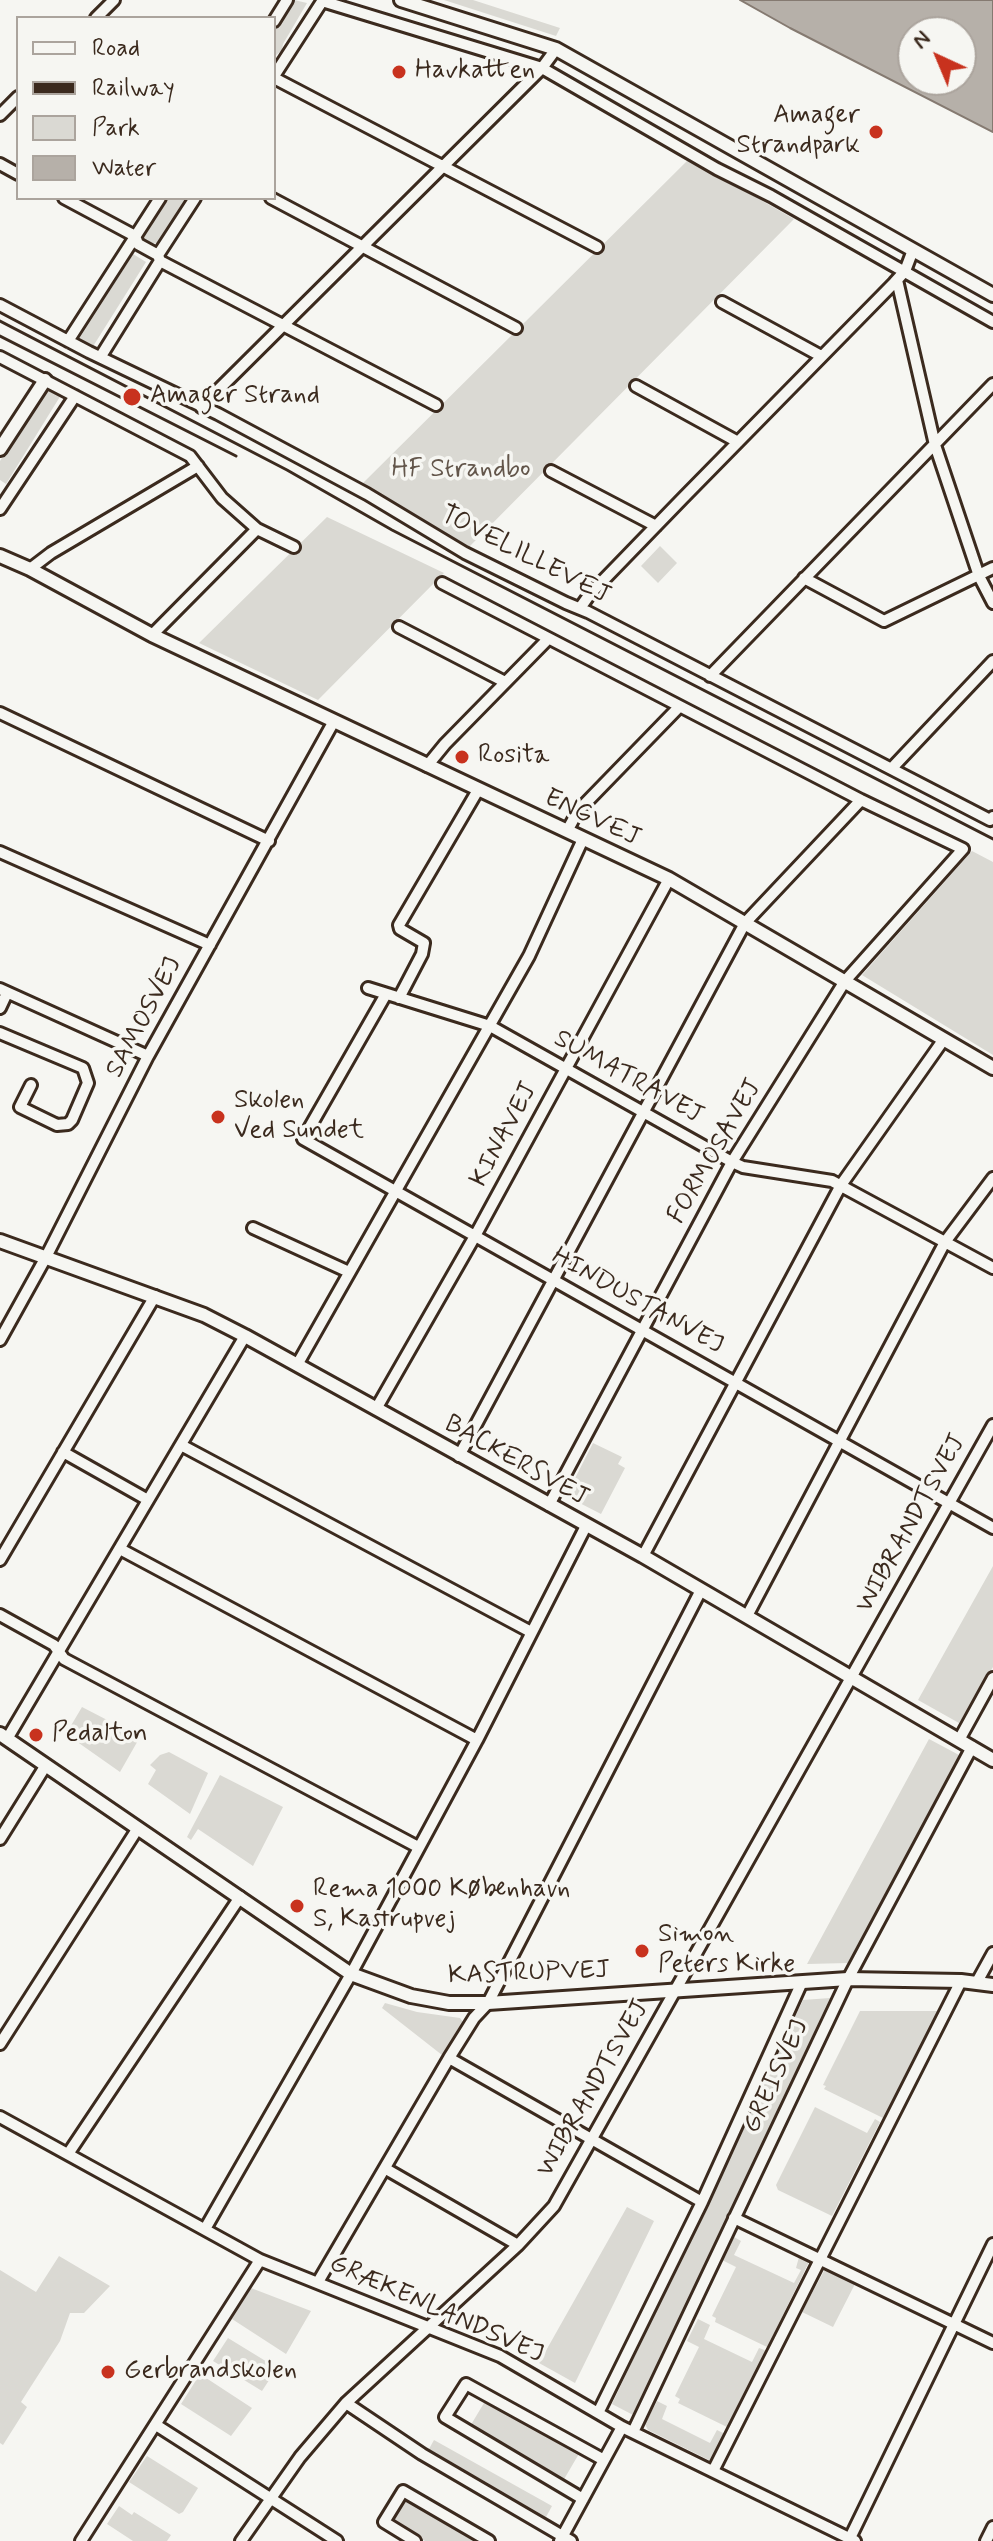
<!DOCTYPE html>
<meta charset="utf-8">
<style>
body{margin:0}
#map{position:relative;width:993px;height:2541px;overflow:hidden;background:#f6f6f2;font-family:Mynerve,sans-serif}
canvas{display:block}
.legend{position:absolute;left:16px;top:16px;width:260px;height:184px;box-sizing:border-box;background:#f6f6f2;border:2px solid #aba49d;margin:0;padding:10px 14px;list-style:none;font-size:24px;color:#3b2a1e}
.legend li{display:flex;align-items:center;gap:16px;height:40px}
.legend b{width:40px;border:2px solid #aba49d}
.north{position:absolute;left:897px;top:16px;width:80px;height:80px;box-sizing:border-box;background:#f6f6f2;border:2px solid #aba49d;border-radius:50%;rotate:316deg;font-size:22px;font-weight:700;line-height:32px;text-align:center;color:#3b2a1e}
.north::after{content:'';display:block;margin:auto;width:28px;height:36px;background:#c8321e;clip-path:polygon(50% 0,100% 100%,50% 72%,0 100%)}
</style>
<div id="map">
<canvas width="993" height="2541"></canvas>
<ul class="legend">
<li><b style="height:10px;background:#f6f6f2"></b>Road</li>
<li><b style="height:10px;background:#3b2a1e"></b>Railway</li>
<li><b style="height:22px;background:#dad9d3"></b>Park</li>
<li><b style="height:22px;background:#b6b0a9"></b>Water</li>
</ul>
<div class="north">N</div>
</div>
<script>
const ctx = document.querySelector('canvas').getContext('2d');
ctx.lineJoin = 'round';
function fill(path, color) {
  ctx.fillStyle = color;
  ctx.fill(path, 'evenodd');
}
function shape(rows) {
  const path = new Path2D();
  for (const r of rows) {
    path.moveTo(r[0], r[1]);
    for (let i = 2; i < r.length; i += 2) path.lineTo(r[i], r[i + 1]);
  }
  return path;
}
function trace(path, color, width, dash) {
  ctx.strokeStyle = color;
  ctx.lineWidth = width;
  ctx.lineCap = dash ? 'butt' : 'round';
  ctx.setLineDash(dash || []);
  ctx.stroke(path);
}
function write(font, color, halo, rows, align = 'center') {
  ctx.font = font + ' Mynerve,sans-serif';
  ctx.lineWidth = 7;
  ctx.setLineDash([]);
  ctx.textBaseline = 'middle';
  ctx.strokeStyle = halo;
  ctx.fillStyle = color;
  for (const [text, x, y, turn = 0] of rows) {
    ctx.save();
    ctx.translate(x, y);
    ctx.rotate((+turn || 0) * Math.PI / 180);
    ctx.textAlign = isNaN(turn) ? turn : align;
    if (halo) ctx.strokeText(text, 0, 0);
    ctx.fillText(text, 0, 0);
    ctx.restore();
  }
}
fill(shape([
 [294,0,307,3,283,44,282,50,274,57,274,31],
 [444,0,473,0,560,28,556,36],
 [689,159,794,219,469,547,363,483],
 [169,198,186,198,158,243,145,244,143,240,145,235],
 [133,254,146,262,92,348,79,339],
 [46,388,61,395,6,484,0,480,0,461],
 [327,517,444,573,318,700,199,643],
 [660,546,677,563,658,583,641,566],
 [972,851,993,862,993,1055,862,975],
 [593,1443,622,1457,618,1464,625,1468,601,1514,566,1496],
 [993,1566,993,1667,959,1723,918,1700],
 [82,1707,140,1737,120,1772,66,1734],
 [929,1739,959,1755,848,1963,807,1964],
 [169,1752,208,1773,190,1814,148,1784,156,1770,150,1765,160,1755],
 [220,1775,283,1807,253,1866,198,1829,191,1840,187,1837],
 [830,1998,766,2135,635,2416,612,2404,803,2000],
 [385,2003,417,2012,460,2018,463,2022,442,2055,382,2008],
 [860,2011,939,2011,883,2118,824,2089,826,2086,823,2085],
 [815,2107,867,2133,875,2119,880,2122,832,2216,778,2190,776,2185],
 [627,2207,654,2221,575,2383,539,2363],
 [734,2237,741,2241,734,2255,794,2283,801,2270,796,2268,799,2257,809,2262,767,2347,715,2322,716,2318,712,2316,736,2267,722,2260],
 [59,2256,110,2286,84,2313,70,2313,60,2341,21,2402,27,2407,3,2445,0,2443,0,2270,36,2292],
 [828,2269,856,2282,833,2327,802,2312,824,2271],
 [251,2288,311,2311,286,2354,232,2319],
 [698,2319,710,2325,704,2339,752,2362,759,2348,767,2351,729,2428,678,2403,680,2399,675,2396,699,2347,687,2341],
 [228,2338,277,2368,262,2391,213,2361],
 [200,2374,252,2408,231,2436,181,2404],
 [487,2398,580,2452,563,2481,469,2428],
 [657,2401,667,2406,662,2419,710,2443,717,2430,725,2434,713,2458,709,2460,648,2430,645,2424],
 [434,2440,552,2506,546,2517,429,2449],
 [147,2456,198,2488,183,2512,179,2514,129,2482],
 [405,2497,485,2541,425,2541,394,2522,392,2518,401,2499],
 [119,2506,132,2515,134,2512,171,2535,167,2541,133,2541,107,2524]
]), '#dad9d3');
const water = shape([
 [740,0,993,0,993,132,790,28,740,0],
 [913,32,961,32,961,80,913,80,913,32]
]);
fill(water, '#b6b0a9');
trace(water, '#857a71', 2);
const minor = shape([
 [322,1,542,68,717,169,771,196,993,322],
 [96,18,114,0],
 [274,21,287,0],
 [274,76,323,0],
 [274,78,597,247],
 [0,115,18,97],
 [0,164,18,174],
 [64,198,135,236,138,244,158,255],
 [271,198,516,328],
 [160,261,436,405],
 [897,280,935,445,979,576,993,603],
 [722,302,821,356],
 [0,305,89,352,218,414,367,494,465,553,566,603,588,612,990,820,993,817],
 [68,341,160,198],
 [101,356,160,261,158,255,195,198],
 [0,357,190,456,222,498,257,529,294,547],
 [636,386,738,442],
 [201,407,542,68,556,49],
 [551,471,656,526],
 [0,509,75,396],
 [30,569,51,553,198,466],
 [804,578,884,621,993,568],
 [442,583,861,800,963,849,845,981,732,1162,549,1505],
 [580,608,590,594,682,499,894,283,905,271,913,250],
 [399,627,505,682],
 [152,635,257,529],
 [710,676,993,384],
 [0,713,269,841],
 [427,766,445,744,548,639],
 [892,768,993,661],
 [567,831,578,811,679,707],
 [0,852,210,945],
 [368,988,490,1026,732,1162,743,1167,832,1181,993,1268],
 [0,989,148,1056],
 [386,994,303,1139,993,1528],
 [399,998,422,954,424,943,400,929,399,925,478,790],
 [0,1008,7,993],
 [0,1033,83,1068,88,1083,72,1120,68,1124,57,1125,20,1107,31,1085],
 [253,1228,349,1272],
 [0,1340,46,1257,148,1056,334,721],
 [297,1365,529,956,583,839],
 [376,1409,475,1236,669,879],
 [181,1445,531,1632],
 [63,1452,148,1500],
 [459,1456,745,923,861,800],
 [120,1549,477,1740],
 [643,1556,841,1185,944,1039],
 [0,1560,155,1296],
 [0,1615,54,1645,64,1659,418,1847],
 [747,1616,945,1242,993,1178],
 [7,1739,245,1336],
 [959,1740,993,1678],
 [0,1839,46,1765],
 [977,1982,993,1953],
 [0,2044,138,1828],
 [449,2058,702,2202],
 [0,2117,260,2260,500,2356,622,2427,855,2541],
 [68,2154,240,1897],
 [386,2169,518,2245],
 [734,2218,993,2343],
 [205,2229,351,1974,477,1740,586,1526],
 [318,2282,449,2058,474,2018,488,2003,701,1590],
 [346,2403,422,2454,571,2541],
 [598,2413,702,2202,802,1982],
 [156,2425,337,2541],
 [633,2432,848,1979,972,1747],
 [713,2471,961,1981],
 [583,2499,445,2417,466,2384,604,2460],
 [850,2538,993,2244],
 [81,2541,260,2260],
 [241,2541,300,2457,346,2403,518,2245,554,2206,993,1425],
 [415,2541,384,2522,403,2491,489,2541],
 [560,2541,622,2427],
 [986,2541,993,2527]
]);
const tertiary = shape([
 [401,0,556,49,993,295],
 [0,449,45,380],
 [0,556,30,569,152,635,669,879,993,1068],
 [0,1241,204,1315,245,1336,643,1556,993,1760],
 [0,1734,351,1974,411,1996,449,2003,488,2003,848,1979,961,1981,993,1985]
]);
trace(minor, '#3b2a1e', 16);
trace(tertiary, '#3b2a1e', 18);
trace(minor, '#f6f6f2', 10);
trace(tertiary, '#f6f6f2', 12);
trace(shape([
 [0,321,287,470,392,530,993,839],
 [0,336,236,456]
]), '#3b2a1e', 3);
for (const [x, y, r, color] of [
 [399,72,8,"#c8321e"],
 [876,132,8,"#c8321e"],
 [132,397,10,"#c8321e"],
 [462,757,8,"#c8321e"],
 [218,1117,8,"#c8321e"],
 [36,1735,8,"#c8321e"],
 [297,1906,8,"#c8321e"],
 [642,1951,8,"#c8321e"],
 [108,2372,8,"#c8321e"]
]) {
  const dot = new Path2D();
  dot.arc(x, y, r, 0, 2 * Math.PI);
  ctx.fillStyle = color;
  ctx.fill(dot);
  trace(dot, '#f6f6f2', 3);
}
write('26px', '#3b2a1e', '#f6f6f2', [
 ["Havkatten",415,72],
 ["Amager",860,117,"right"],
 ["Strandpark",860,147,"right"],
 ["Amager Strand",150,397],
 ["Rosita",478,757],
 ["Skolen",234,1102],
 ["Ved Sundet",234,1132],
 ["Pedalton",52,1735],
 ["Rema 1000 København",313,1891],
 ["S, Kastrupvej",313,1921],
 ["Simon",658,1936],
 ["Peters Kirke",658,1966],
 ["Gerbrandskolen",124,2372]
], 'left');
write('26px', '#63564b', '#f6f6f2', [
 ["HF Strandbo",461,471]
]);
write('26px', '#3b2a1e', '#f6f6f2', [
 ["TOVELILLEVEJ",525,556,27],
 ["ENGVEJ",592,819,25],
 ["SAMOSVEJ",145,1018,-62],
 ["SUMATRAVEJ",628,1078,29],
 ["KINAVEJ",505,1135,-62],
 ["FORMOSAVEJ",716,1152,-60],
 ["HINDUSTANVEJ",637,1302,29],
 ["BACKERSVEJ",516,1462,29],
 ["WIBRANDTSVEJ",912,1524,-61],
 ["KASTRUPVEJ",529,1974,-2],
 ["GREISVEJ",777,2077,-65],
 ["WIBRANDTSVEJ",594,2089,-60],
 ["GRÆKENLANDSVEJ",436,2310,24]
]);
</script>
